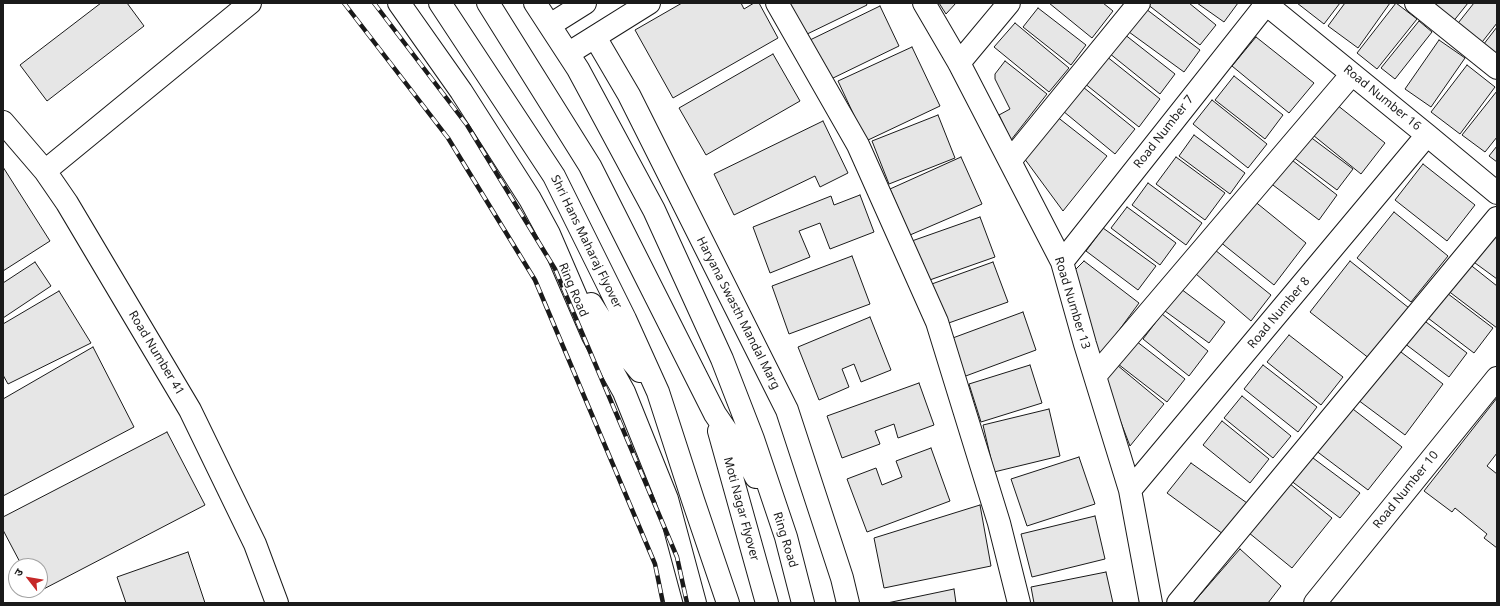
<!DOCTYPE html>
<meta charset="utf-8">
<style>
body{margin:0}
#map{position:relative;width:1500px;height:606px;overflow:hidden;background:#fff;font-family:"Noto Sans","Noto Sans Devanagari",sans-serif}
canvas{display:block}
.frame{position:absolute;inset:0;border:4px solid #1a1a1a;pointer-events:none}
.north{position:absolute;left:8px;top:558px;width:40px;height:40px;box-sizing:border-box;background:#fff;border:1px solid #a3a3a3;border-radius:50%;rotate:301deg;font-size:11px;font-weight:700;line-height:16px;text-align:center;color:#1a1a1a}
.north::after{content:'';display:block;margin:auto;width:14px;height:18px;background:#c62828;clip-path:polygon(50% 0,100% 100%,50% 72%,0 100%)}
</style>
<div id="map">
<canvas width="1500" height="606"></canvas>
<div class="frame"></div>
<div class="north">उ</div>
</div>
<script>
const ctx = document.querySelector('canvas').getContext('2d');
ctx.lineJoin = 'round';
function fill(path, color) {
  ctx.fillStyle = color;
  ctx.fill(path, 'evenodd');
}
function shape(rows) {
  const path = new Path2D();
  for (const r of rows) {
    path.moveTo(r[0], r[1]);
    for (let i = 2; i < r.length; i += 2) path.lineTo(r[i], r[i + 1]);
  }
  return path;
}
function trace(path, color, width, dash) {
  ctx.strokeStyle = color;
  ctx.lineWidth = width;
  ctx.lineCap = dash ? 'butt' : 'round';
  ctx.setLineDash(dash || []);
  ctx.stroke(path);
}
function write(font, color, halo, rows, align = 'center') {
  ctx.font = font + ' "Noto Sans",sans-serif';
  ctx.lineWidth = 3;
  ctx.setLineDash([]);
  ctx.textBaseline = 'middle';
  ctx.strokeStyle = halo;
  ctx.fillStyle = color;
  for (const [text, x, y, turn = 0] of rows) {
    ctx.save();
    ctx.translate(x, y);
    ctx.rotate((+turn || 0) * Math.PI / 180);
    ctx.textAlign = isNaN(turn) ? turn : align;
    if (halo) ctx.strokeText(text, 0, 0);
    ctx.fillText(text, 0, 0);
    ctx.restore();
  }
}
const building = shape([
 [101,3,127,3,144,26,47,101,20,65,101,3],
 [682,3,741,3,744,9,754,3,759,3,778,38,673,98,635,30,682,3],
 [785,3,866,3,867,5,801,37,785,3],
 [939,3,956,3,946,14,939,3],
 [1049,3,1103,3,1113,11,1092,38,1049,3],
 [1148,3,1189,3,1216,25,1200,45,1147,4,1148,3],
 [1197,3,1238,3,1224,22,1197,3],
 [1297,3,1340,3,1324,24,1297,3],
 [1345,3,1390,3,1358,48,1328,26,1345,3],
 [1396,3,1417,19,1377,69,1357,53,1396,3],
 [1428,3,1468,3,1452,23,1428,3],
 [1474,3,1497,3,1497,23,1479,46,1455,27,1474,3],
 [880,6,899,46,829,80,810,40,880,6],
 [1038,8,1086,45,1071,65,1023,27,1038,8],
 [1146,9,1200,50,1184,72,1129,32,1146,9],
 [1419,21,1432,32,1395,79,1381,68,1419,21],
 [1015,23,1069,68,1049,92,994,47,1015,23],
 [1497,27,1497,61,1480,49,1497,27],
 [1124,34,1175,74,1160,94,1109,53,1124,34],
 [1256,37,1314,83,1289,113,1232,66,1256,37],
 [1439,40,1465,58,1431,107,1405,89,1439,40],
 [912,47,940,106,866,141,838,81,912,47],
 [773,54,800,101,706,155,679,108,773,54],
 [1106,56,1160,99,1139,127,1084,83,1106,56],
 [1005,61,1047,94,1011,140,999,115,1010,109,995,79,995,74,1005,61],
 [1467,65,1495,87,1460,134,1431,112,1467,65],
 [1234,76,1283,115,1265,139,1215,100,1234,76],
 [1083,87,1135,129,1115,154,1063,111,1083,87],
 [1497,91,1497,137,1485,152,1462,135,1497,91],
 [1212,100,1267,144,1248,168,1193,124,1212,100],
 [1332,101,1385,143,1361,174,1308,131,1332,101],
 [938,115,955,158,889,184,872,141,938,115],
 [1056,116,1107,156,1063,211,1024,158,1056,116],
 [823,121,848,173,820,187,815,176,734,215,714,174,823,121],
 [1305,133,1353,169,1337,190,1289,154,1305,133],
 [1194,135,1245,173,1230,194,1179,156,1194,135],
 [1497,146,1497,162,1489,156,1497,146],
 [961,157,982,204,910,235,890,189,961,157],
 [1176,157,1225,193,1205,220,1156,184,1176,157],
 [1288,157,1337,195,1319,220,1269,182,1288,157],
 [1423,164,1475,205,1447,241,1395,200,1423,164],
 [3,167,50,241,3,271,3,167],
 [1148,183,1202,223,1186,245,1132,205,1148,183],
 [860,195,874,232,830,249,820,223,799,231,810,257,770,273,753,227,831,196,834,205,860,195],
 [1253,200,1306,243,1274,285,1219,241,1253,200],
 [1127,207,1176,243,1160,265,1111,228,1127,207],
 [1394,212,1448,256,1411,302,1357,258,1394,212],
 [980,217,995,257,924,282,909,242,980,217],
 [1497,225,1497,279,1471,260,1497,225],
 [1103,228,1156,266,1138,290,1086,251,1103,228],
 [1215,250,1271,295,1251,321,1196,274,1215,250],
 [852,256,870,304,789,334,772,286,852,256],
 [1084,261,1139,303,1095,363,1069,276,1084,261],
 [1350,261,1409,308,1370,359,1310,312,1350,261],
 [35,262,51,286,3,318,3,283,35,262],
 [993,262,1008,302,943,325,929,285,993,262],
 [1468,263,1497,286,1497,328,1447,290,1468,263],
 [1181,289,1225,322,1209,343,1165,311,1181,289],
 [1443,290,1493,328,1474,353,1424,315,1443,290],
 [59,291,91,343,8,384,3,375,3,324,59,291],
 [1023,312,1036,350,963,377,950,339,1023,312],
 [1162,314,1208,351,1189,376,1143,339,1162,314],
 [870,317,891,370,861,382,854,364,842,369,849,387,819,400,798,347,870,317],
 [1422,319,1467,353,1449,377,1404,343,1422,319],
 [1289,335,1343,377,1321,405,1267,362,1289,335],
 [1136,341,1185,379,1167,402,1118,364,1136,341],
 [93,347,134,427,3,496,3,399,93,347],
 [1397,349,1443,384,1405,435,1358,400,1397,349],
 [1030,365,1042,403,981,422,969,384,1030,365],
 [1117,365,1164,404,1130,446,1105,381,1117,365],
 [1263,365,1317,407,1298,432,1244,389,1263,365],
 [919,383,934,425,898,438,894,424,875,431,880,444,842,458,827,416,919,383],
 [1242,396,1291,436,1273,458,1224,418,1242,396],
 [1497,398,1497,453,1487,466,1497,474,1497,548,1484,538,1487,534,1455,508,1452,512,1424,491,1497,398],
 [1349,406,1402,447,1368,490,1315,450,1349,406],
 [1049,409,1060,456,994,472,983,425,1049,409],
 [1222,421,1269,459,1250,483,1203,445,1222,421],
 [167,432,205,505,36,593,34,590,40,590,40,566,22,566,3,530,3,517,167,432],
 [931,448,950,501,867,532,847,479,876,468,882,485,902,477,896,461,931,448],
 [1309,455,1360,493,1340,518,1290,480,1309,455],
 [1079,457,1095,504,1027,526,1011,479,1079,457],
 [1191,463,1247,503,1223,534,1167,493,1191,463],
 [1284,479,1332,518,1292,568,1243,528,1284,479],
 [980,505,991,566,884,588,874,538,980,505],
 [1095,516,1105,559,1032,577,1021,534,1095,516],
 [1240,549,1281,586,1268,603,1193,603,1240,549],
 [188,552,205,603,126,603,117,577,188,552],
 [1106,572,1113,603,1034,603,1031,587,1106,572],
 [954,589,956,603,887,603,954,589]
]);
fill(building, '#e6e6e6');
trace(building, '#1a1a1a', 1);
const minor = shape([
 [777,3,858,145,937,322,999,523,1019,603],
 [924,3,959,63,1062,262,1085,344,1130,490,1151,603],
 [1416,3,1497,68],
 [1266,4,1427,135,1497,193],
 [550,25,585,3],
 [595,37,629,95,787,410,842,578,848,603],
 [569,53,649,3],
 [959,63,1009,3],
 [3,122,45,171,67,203,190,410,255,544,277,603],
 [1010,161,1139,3],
 [45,171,250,3],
 [1062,262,1267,3],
 [1095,376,1352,74],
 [1130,490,1427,135],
 [1178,603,1497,218],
 [1315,603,1497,378]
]);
const major = shape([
 [399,3,461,91,530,199,549,234,593,336,624,392,667,499,695,603],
 [440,3,554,176,625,319,658,392,693,500,728,603],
 [488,3,590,166,715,414,749,464,756,477],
 [535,3,578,69,654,210,722,359,753,439,786,537,803,603],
 [591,304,612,337,640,371],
 [719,431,767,603]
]);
trace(minor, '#1a1a1a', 24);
trace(major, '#1a1a1a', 24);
trace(minor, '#fff', 22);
trace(major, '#fff', 22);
const rail = shape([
 [344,3,448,138,535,280,655,564,663,603],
 [374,3,467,125,555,269,677,557,687,603]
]);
trace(rail, '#1a1a1a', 4.5);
trace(rail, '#fff', 3, [9]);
write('12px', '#1a1a1a', '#fff', [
 ["Road Number 16",1382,98,39],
 ["Road Number 7",1164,132,-52],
 ["Shri Hans Maharaj Flyover",586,242,64],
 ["Ring Road",573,290,67],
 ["Road Number 13",1072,303,73],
 ["Haryana Swasth Mandal Marg",738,313,63],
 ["Road Number 8",1279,313,-50],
 ["Road Number 41",156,353,59],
 ["Road Number 10",1406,490,-51],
 ["Moti Nagar Flyover",741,509,75],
 ["Ring Road",785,540,73]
]);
</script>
